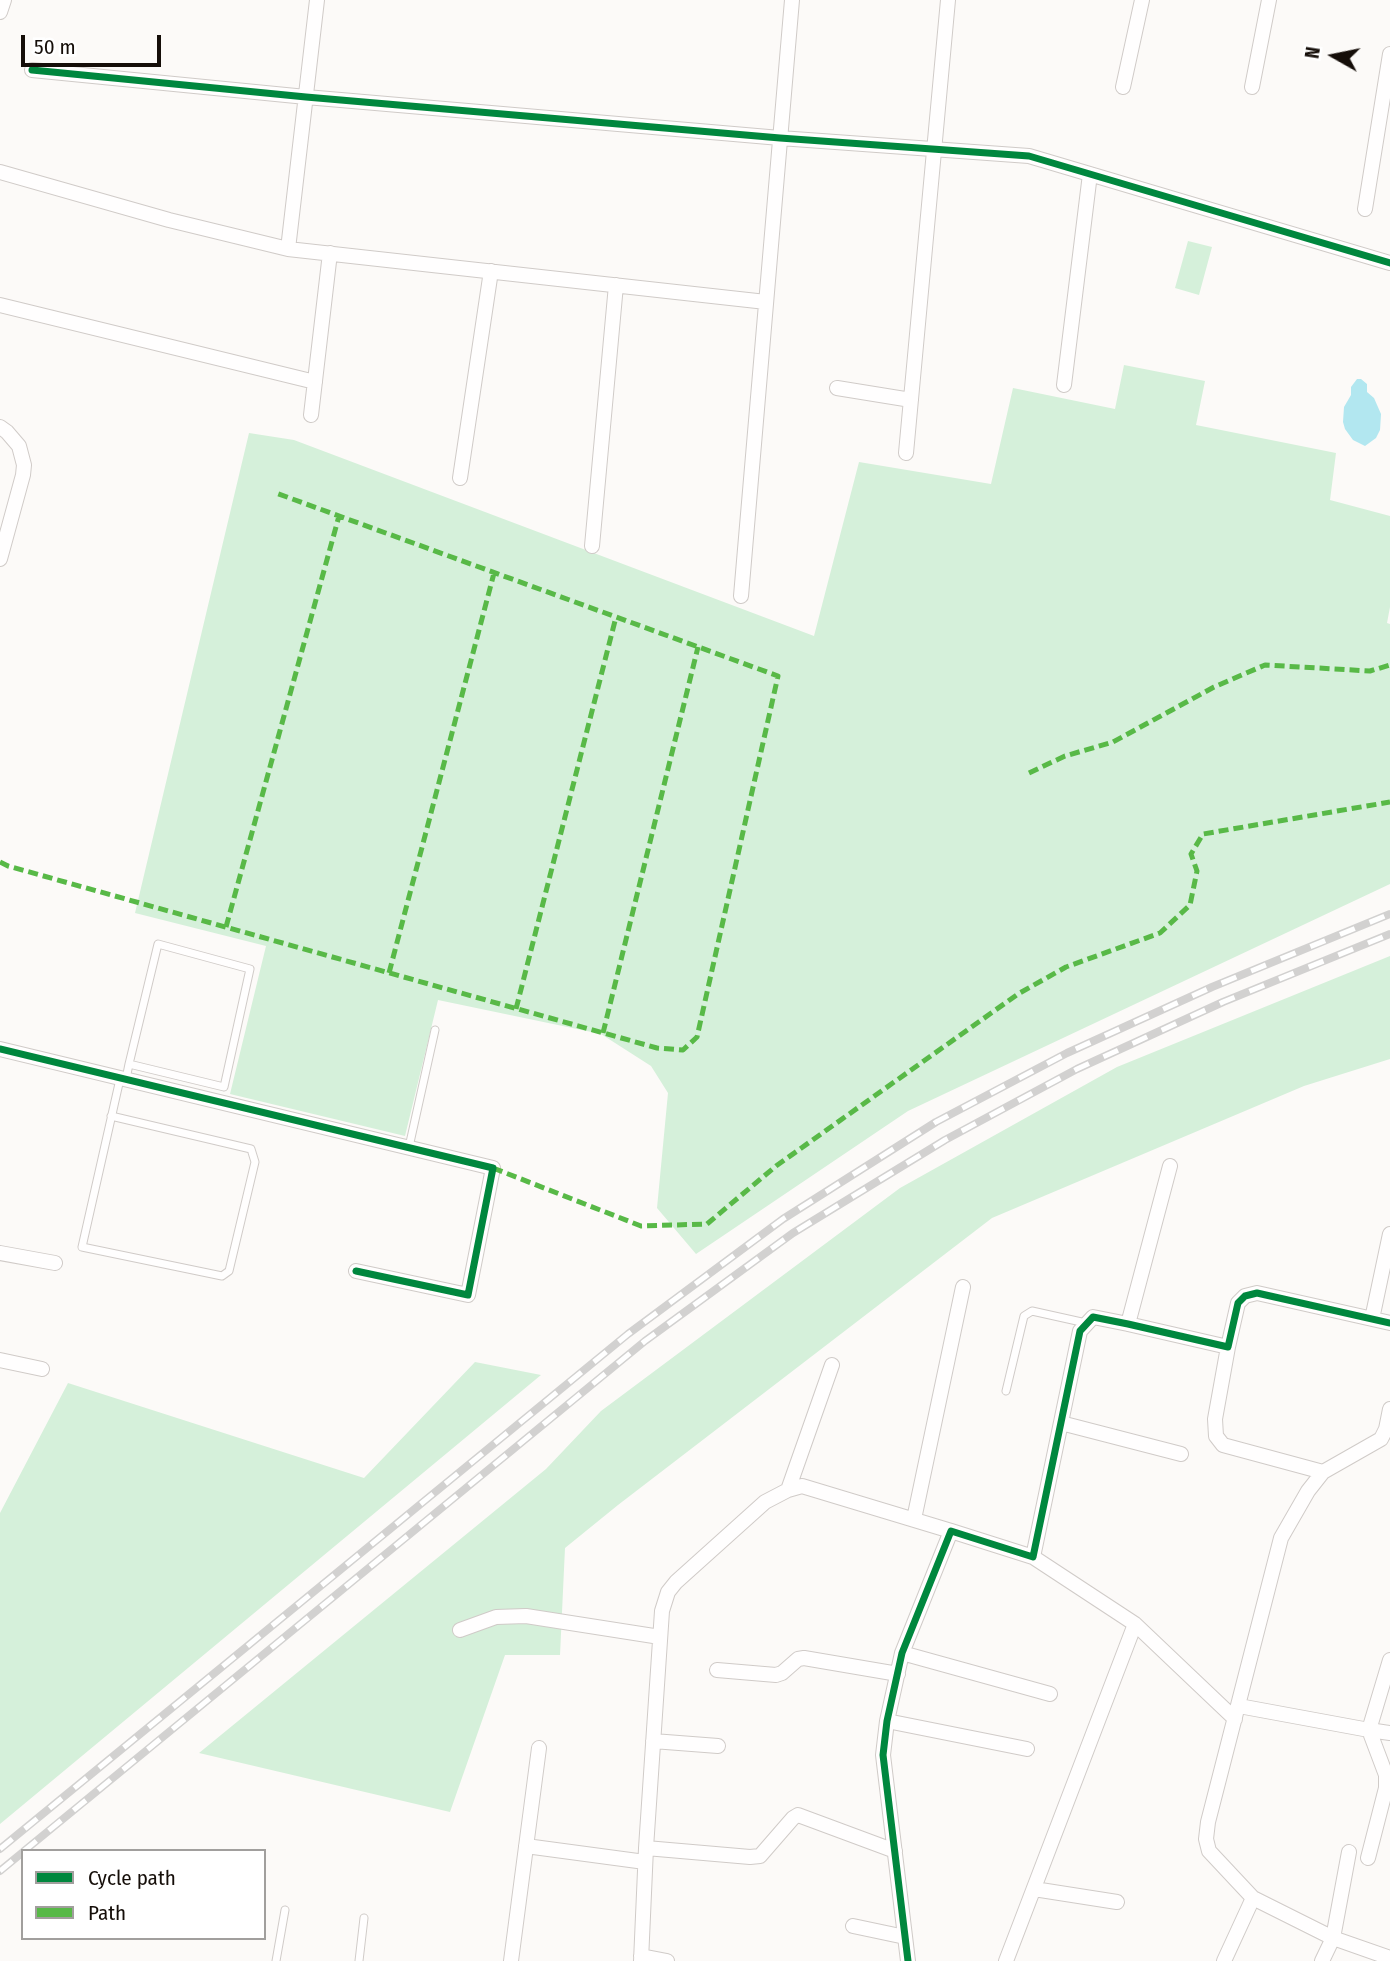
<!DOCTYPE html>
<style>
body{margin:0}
#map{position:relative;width:1390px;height:1961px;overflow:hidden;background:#fcfaf8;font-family:"Fira Sans Condensed",sans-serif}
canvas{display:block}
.legend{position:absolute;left:21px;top:1849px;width:245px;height:91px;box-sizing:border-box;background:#fff;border:2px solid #a19f9d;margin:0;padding:9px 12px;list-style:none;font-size:21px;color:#150e09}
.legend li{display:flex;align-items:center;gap:14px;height:35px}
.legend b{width:35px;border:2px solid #a19f9d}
.north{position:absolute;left:1299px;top:21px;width:70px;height:70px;-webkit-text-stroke:5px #fff;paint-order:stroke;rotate:279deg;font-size:19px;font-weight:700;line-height:28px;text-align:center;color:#150e09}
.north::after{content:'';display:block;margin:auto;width:24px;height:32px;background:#150e09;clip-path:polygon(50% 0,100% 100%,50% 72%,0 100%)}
.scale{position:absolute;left:21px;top:35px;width:140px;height:32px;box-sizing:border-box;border:4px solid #150e09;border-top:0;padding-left:9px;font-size:21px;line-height:24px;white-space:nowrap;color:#150e09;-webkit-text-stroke:5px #fff;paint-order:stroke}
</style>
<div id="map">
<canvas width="1390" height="1961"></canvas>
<ul class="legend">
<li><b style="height:9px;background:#00873e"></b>Cycle path</li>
<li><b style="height:9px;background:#58b947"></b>Path</li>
</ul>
<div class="north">N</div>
<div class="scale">50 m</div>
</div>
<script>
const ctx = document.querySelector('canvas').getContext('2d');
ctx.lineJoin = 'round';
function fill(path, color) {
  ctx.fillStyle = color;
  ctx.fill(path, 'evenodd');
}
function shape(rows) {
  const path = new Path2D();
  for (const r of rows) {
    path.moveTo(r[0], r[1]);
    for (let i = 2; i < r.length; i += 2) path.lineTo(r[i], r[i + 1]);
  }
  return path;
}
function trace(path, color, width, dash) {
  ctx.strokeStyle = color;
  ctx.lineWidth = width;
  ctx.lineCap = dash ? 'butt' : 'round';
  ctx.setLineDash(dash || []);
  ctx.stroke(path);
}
fill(shape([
 [1188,241,1212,247,1199,295,1175,288],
 [1124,365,1205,381,1196,425,1336,453,1330,500,1390,516,1390,607,1387,623,1390,624,1390,884,908,1111,696,1254,657,1208,668,1093,651,1066,601,1034,438,1000,405,1136,230,1094,266,946,135,913,249,433,294,440,814,636,859,462,991,484,1013,388,1115,409],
 [1390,956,1390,1059,1304,1086,992,1218,618,1505,565,1548,560,1655,505,1655,450,1812,199,1753,546,1469,601,1411,900,1188,1117,1067],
 [475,1362,541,1375,0,1824,0,1513,68,1383,364,1478]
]), '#d5f0da');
fill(shape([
 [1357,379,1361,379,1367,384,1367,392,1374,398,1381,414,1380,430,1376,438,1365,446,1353,440,1345,429,1343,422,1344,407,1351,395,1351,387]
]), '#b2e7f0');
const service = shape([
 [126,1079,129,1064,158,944,250,969,224,1087,129,1064],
 [111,1116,251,1149,255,1162,229,1271,222,1276,82,1247,120,1079],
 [409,1147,435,1030],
 [1006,1391,1024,1316,1032,1311,1086,1323],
 [276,1961,285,1910],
 [359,1961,364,1918]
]);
const minor = shape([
 [0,12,4,0],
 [32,70,306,97,780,138,1029,156,1390,263],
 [1123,87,1142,0],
 [1252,87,1269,0],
 [0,172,169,220,288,249,766,302],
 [1365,209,1390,54],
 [288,249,317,0],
 [0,305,315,382],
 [1064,385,1090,174],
 [837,388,911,400],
 [311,415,330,253],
 [0,427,7,432,19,446,24,465,23,475,0,559],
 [906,453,948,0],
 [460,478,491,271],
 [592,546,616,285],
 [741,596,792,0],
 [0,1049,493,1168,468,1295,356,1271],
 [0,1253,55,1263],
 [1372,1319,1390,1234],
 [1128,1324,1170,1166],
 [1228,1347,1215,1419,1216,1436,1223,1445,1323,1472],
 [0,1360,42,1369],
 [1061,1423,1181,1454],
 [788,1490,832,1365],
 [914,1519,963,1287],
 [1033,1557,1135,1624,1235,1719],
 [460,1630,496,1617,526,1616,660,1637],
 [902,1653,1050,1694],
 [717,1670,776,1675,782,1673,798,1659,804,1658,898,1674],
 [1239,1706,1369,1730,1390,1660],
 [887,1721,1027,1749],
 [653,1741,718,1746],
 [526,1846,645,1862],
 [646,1848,750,1857,760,1856,793,1818,798,1815,895,1851],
 [1368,1858,1386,1788,1386,1775,1369,1730,1390,1733],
 [1034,1889,1117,1902],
 [1253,1898,1333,1938,1390,1958],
 [853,1926,905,1937],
 [641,1956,667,1961],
 [511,1961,539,1748],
 [641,1961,646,1848,662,1611,668,1592,676,1582,765,1502,788,1490,802,1486,951,1531],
 [908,1961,883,1755,887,1721,902,1653,951,1531,1033,1557,1080,1331,1093,1317,1128,1324,1228,1347,1238,1303,1245,1296,1257,1293,1390,1323],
 [1006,1961,1135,1624],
 [1224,1961,1253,1898,1209,1851,1206,1839,1208,1822,1281,1538,1308,1491,1323,1472,1381,1439,1386,1429,1390,1409],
 [1322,1961,1333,1938,1349,1852]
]);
trace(service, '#d0cbc8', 9);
trace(minor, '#d0cbc8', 16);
trace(service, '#fffefe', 7);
trace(minor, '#fffefe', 14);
const rail = shape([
 [0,1849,628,1334,783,1219,936,1122,1067,1053,1212,987,1390,914],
 [24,1851,645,1341,793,1233,945,1140,1077,1069,1223,1002,1390,934],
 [0,1871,23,1852]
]);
trace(rail, '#d2d1d0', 8);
trace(rail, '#fff', 5, [16]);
trace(shape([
 [1029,773,1065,756,1113,742,1214,687,1265,665,1370,671,1390,665],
 [0,862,8,866,657,1048,683,1050,697,1037,778,676,276,493],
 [226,927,339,516],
 [389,973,494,573],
 [516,1009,616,617],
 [603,1033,698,647],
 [493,1168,641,1226,707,1224,776,1166,1018,994,1066,967,1160,933,1190,905,1197,871,1191,854,1203,834,1390,802]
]), '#58b947', 5, [10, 5]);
trace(shape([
 [32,70,306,97,780,138,1029,156,1390,263],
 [0,1049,493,1168,468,1295,356,1271],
 [908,1961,883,1755,887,1721,902,1653,951,1531,1033,1557,1080,1331,1093,1317,1128,1324,1228,1347,1238,1303,1245,1296,1257,1293,1390,1323]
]), '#00873e', 7);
</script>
